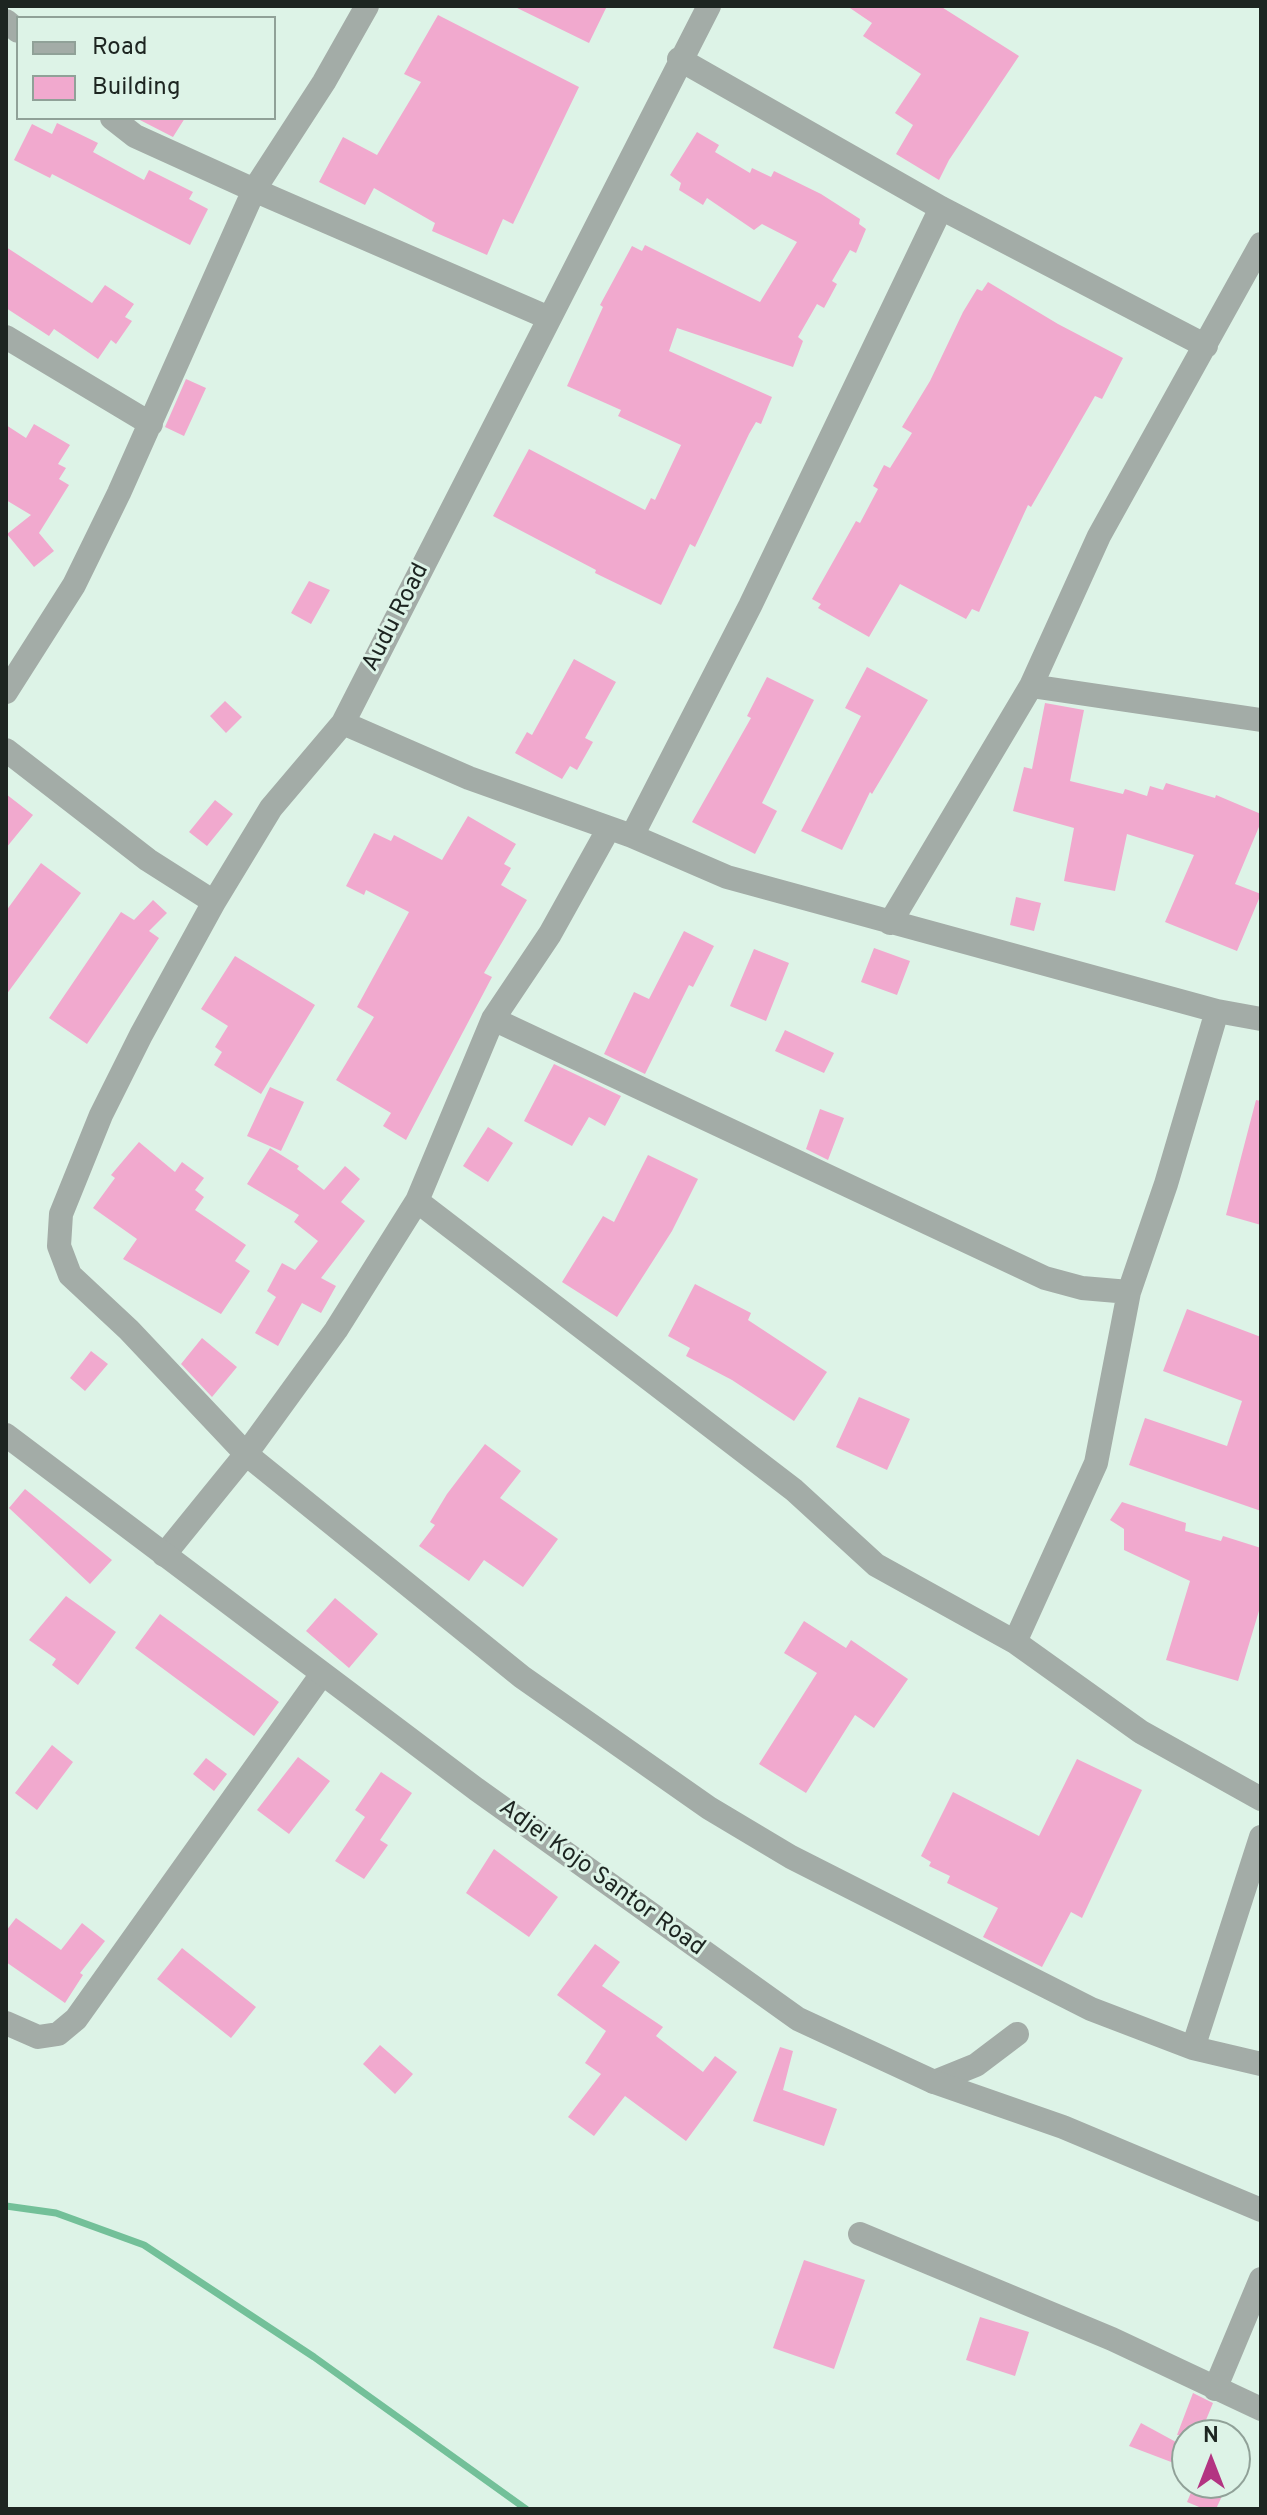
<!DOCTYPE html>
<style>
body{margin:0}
#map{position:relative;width:1267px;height:2515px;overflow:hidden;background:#ddf3e7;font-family:Overpass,sans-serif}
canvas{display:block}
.frame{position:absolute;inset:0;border:8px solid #1d2521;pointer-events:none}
.legend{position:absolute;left:16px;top:16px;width:260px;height:104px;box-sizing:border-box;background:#ddf3e7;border:2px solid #90a198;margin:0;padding:10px 14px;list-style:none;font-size:24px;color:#1d2521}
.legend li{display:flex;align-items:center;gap:16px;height:40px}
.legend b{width:40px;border:2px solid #90a198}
.north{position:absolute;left:1171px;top:2419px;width:80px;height:80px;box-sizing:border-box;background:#ddf3e7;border:2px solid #90a198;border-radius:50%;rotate:0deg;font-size:22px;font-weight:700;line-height:32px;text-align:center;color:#1d2521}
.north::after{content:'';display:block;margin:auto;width:28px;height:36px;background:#b33482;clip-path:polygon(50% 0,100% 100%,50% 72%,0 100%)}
</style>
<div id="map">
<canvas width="1267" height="2515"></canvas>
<div class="frame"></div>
<ul class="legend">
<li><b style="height:10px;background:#a3aca7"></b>Road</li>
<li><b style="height:22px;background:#f1a9ce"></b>Building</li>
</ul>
<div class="north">N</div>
</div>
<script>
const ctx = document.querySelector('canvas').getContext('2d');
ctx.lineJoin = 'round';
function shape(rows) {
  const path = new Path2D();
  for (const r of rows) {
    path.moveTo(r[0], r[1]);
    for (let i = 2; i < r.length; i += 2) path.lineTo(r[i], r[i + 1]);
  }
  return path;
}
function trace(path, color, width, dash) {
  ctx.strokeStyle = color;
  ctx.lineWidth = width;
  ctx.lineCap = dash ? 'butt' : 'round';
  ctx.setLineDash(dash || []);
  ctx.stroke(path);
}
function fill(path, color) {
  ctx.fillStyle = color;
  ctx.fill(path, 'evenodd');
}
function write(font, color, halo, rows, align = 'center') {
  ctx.font = font + ' Overpass,sans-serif';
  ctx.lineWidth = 6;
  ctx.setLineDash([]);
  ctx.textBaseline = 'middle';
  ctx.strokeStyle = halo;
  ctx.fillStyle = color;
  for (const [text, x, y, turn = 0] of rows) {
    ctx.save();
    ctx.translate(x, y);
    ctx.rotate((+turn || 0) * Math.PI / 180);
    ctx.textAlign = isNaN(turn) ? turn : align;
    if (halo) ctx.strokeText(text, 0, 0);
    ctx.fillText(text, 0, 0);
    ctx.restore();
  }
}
trace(shape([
 [6,2206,56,2213,144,2245,314,2357,526,2509]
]), '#73c099', 7);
fill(shape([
 [513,6,607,6,589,43],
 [847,6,940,6,1019,56,949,160,939,180,896,154,913,125,895,113,921,74,863,36,872,23],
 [438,15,579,87,513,224,503,219,487,255,432,231,435,223,374,188,365,205,319,182,343,137,377,155,421,82,404,74],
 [136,118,185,118,173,137],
 [57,123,98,143,93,152,144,180,149,170,193,192,189,199,208,209,190,245,52,174,50,178,14,160,32,124,52,134],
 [697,132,719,145,715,152,750,173,752,168,771,177,774,171,821,194,860,219,859,224,866,229,856,253,850,250,832,281,837,284,824,308,817,304,798,337,803,341,793,367,677,328,669,351,772,397,761,424,756,422,749,434,695,547,690,544,661,605,595,573,596,570,493,516,529,449,645,510,651,498,655,500,681,445,618,416,621,410,567,386,603,307,600,305,632,246,642,251,645,245,760,302,797,242,762,224,754,230,707,198,703,205,679,190,681,183,670,175],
 [6,247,92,303,105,285,134,304,125,317,132,321,116,344,111,340,98,359,54,329,49,336,6,308],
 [988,282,1058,324,1123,358,1102,399,1095,396,1031,507,1028,505,979,612,972,609,966,619,900,584,869,637,818,608,821,604,812,599,856,521,860,523,878,489,873,486,884,465,890,468,912,433,902,427,930,381,963,312,977,289,982,291],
 [186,379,206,388,184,436,165,427],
 [34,424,70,445,58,464,66,468,59,479,69,485,39,533,54,551,34,567,7,534,31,515,6,500,6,425,26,438],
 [309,581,330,590,311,624,291,613],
 [574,659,616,682,585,738,593,742,577,770,570,766,562,779,515,753,527,732,532,735],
 [867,667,928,700,872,794,870,792,842,850,801,831,861,716,845,708],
 [767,677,814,700,762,803,777,811,755,854,692,822,751,718,747,716],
 [225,701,242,717,226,733,210,716],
 [1045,703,1084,710,1070,781,1123,794,1125,789,1147,796,1150,786,1163,790,1166,783,1215,798,1216,795,1261,814,1261,822,1235,884,1261,894,1237,951,1165,922,1194,855,1127,834,1115,891,1064,881,1074,828,1013,811,1024,767,1032,769],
 [6,794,33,815,6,848],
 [215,800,233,814,207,846,189,832],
 [468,816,516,844,504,864,511,868,501,885,527,900,484,973,492,977,406,1140,383,1126,391,1113,336,1080,374,1017,357,1007,409,912,366,890,364,895,346,886,374,833,391,841,394,835,442,860],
 [41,863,81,893,6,995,6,911],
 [1016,897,1041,903,1034,931,1010,925],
 [153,900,167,913,149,931,159,938,87,1044,49,1018,121,912,134,920],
 [684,931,714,946,693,987,689,985,645,1074,604,1054,634,992,649,999],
 [874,948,910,961,897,995,861,982],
 [754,949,789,963,766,1021,730,1006],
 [235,956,315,1005,261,1094,214,1065,222,1052,215,1047,228,1026,201,1009],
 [785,1030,834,1053,824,1073,775,1051],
 [554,1064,621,1096,605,1126,589,1117,572,1146,524,1121],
 [270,1087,304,1102,281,1151,247,1136],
 [1256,1100,1261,1101,1261,1225,1226,1215],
 [820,1109,844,1118,828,1160,806,1149],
 [488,1127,513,1143,488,1182,463,1166],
 [139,1142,175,1172,182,1162,204,1178,195,1190,204,1197,195,1210,246,1245,235,1261,250,1271,221,1314,123,1259,137,1239,93,1208,115,1178,111,1175],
 [270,1148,299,1166,297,1169,324,1190,345,1166,360,1179,341,1202,365,1221,321,1278,336,1286,321,1313,302,1303,278,1346,255,1333,276,1297,267,1291,282,1263,295,1270,318,1241,294,1222,299,1215,247,1184],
 [648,1155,698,1179,672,1231,617,1317,562,1282,603,1216,614,1222],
 [695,1284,751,1313,748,1320,827,1372,794,1421,732,1380,686,1356,690,1348,668,1336],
 [1187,1309,1261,1337,1261,1511,1129,1465,1145,1418,1227,1446,1242,1401,1163,1371],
 [202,1338,237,1367,212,1397,181,1364],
 [91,1351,108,1364,85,1391,70,1378],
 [859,1397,910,1419,887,1470,836,1447],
 [485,1444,521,1471,500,1498,558,1539,523,1587,484,1560,469,1581,419,1546,435,1525,430,1522,447,1494],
 [25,1489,112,1560,90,1584,9,1508],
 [1122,1502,1186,1523,1185,1531,1221,1541,1223,1536,1261,1548,1261,1604,1238,1681,1166,1660,1190,1581,1124,1550,1124,1529,1110,1520],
 [66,1596,116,1632,78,1685,52,1665,56,1659,29,1640],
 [335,1598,378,1634,349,1668,306,1631],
 [160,1614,279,1702,254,1736,135,1648],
 [804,1621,846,1648,851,1640,908,1679,874,1728,855,1715,806,1793,759,1764,817,1673,784,1653],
 [52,1745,73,1762,37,1810,15,1793],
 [298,1757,330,1781,289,1834,257,1810],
 [206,1758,227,1774,214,1791,193,1774],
 [1077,1759,1142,1790,1082,1918,1071,1912,1042,1967,983,1937,998,1908,947,1883,950,1876,929,1866,931,1862,921,1856,953,1792,1039,1836],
 [381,1772,412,1793,380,1840,388,1845,364,1879,335,1861,365,1817,355,1810],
 [494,1849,558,1897,529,1937,466,1893],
 [16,1918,61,1950,82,1923,105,1941,80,1973,83,1975,65,2003,6,1962,6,1931],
 [595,1944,620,1962,602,1986,663,2027,656,2036,703,2072,715,2056,737,2072,686,2141,625,2096,594,2136,568,2117,601,2074,585,2063,606,2031,557,1995],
 [182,1948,256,2007,231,2038,157,1979],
 [380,2045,413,2074,395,2094,363,2064],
 [780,2047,793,2051,783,2090,837,2109,824,2146,753,2121],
 [804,2260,865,2280,834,2369,773,2348],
 [980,2317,1029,2332,1015,2376,966,2360],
 [1193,2393,1213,2403,1206,2420,1240,2435,1177,2435],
 [1141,2423,1187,2448,1187,2468,1129,2446],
 [1195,2483,1228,2483,1216,2509,1204,2509,1187,2502]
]), '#f1a9ce');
trace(shape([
 [709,6,343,723,271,808,214,902,141,1035,101,1115,61,1214,59,1246,70,1275,129,1330,246,1454,522,1677,709,1808,791,1857,1091,2009,1193,2048,1261,2064],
 [6,21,18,31],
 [679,59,941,208,1206,346],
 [112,118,135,136,254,190,549,318],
 [6,337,151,424],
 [1031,686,1261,720],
 [6,692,74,585,119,493,254,190,324,82,367,6],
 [343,723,469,778,632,836,727,877,1217,1011,1261,1019],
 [6,750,148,860,214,902],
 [632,836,750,606,941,208],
 [890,923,1031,686,1099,536,1261,244],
 [493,1019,1045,1278,1082,1288,1129,1292],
 [417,1201,794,1490,876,1565,1015,1642,1141,1732,1261,1799],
 [164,1555,246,1454,336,1330,417,1201,493,1019,550,934,609,828],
 [1015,1642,1096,1463,1129,1292,1166,1184,1217,1011],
 [6,2023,38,2037,58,2034,76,2019,322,1674],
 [1193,2048,1261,1837],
 [934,2082,976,2065,1017,2034],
 [860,2234,1112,2339,1261,2409],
 [1215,2389,1261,2279]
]), '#a3aca7', 24);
trace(shape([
 [6,1435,476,1789,798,2019,934,2082,1063,2127,1261,2210]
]), '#a3aca7', 24);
write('24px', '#1d2521', '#ddf3e7', [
 ["Audu Road",397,618,-63],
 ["Adjei Kojo Santor Road",601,1879,36]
]);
</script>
